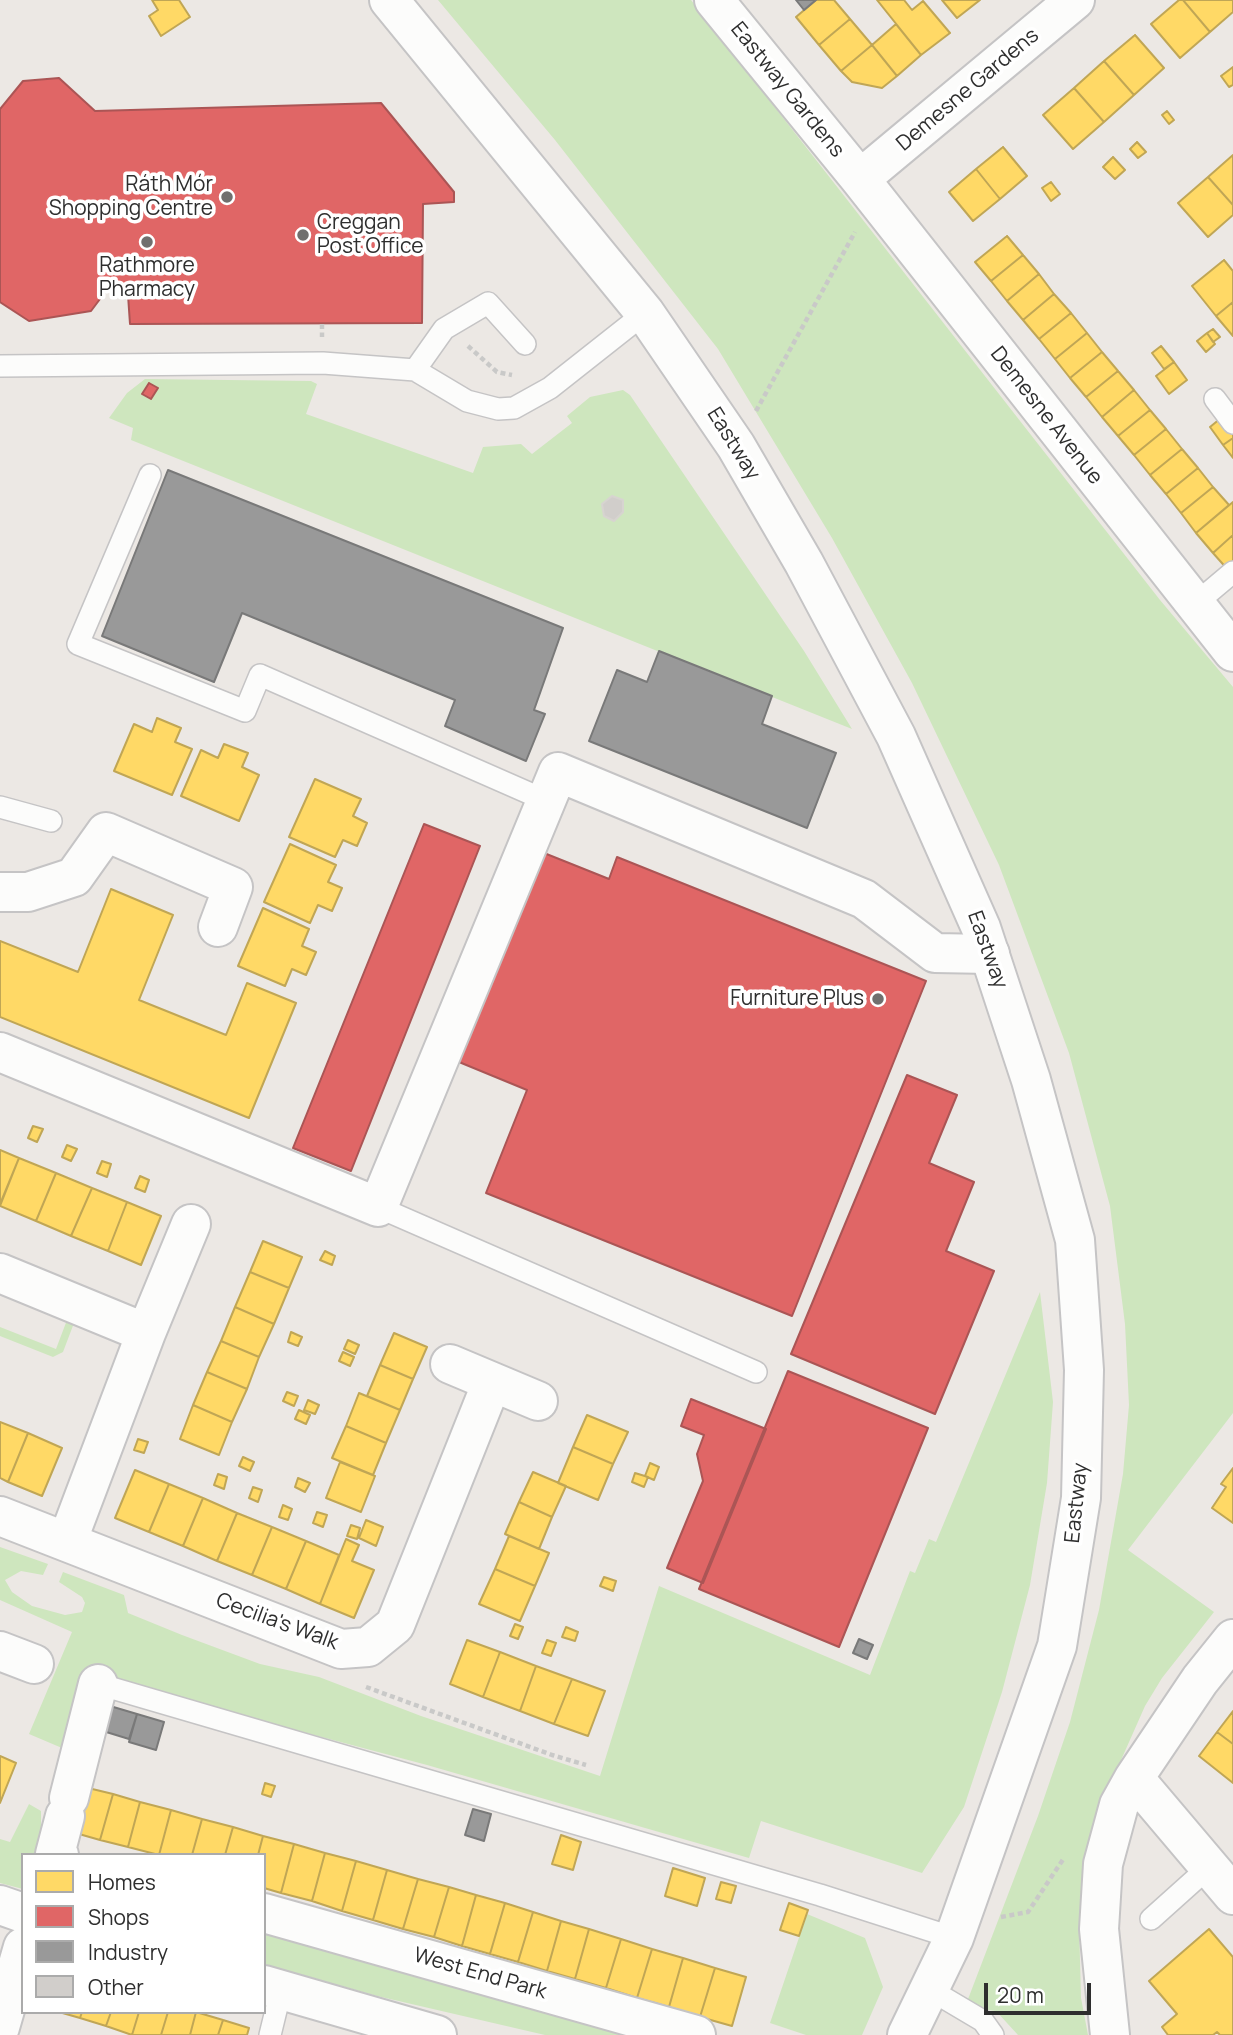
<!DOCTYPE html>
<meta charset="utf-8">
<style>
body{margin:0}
#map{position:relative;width:1233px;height:2035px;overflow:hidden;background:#ece8e4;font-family:Manrope,sans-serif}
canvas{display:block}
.legend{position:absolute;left:21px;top:1853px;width:245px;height:161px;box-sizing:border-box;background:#fff;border:2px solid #ababab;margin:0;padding:9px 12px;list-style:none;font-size:21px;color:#2e2e2e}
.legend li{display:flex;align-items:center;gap:14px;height:35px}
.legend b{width:35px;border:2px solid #ababab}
.scale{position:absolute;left:984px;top:1983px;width:107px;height:32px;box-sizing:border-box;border:4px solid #2e2e2e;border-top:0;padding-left:9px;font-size:21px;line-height:24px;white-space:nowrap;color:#2e2e2e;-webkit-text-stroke:5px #fff;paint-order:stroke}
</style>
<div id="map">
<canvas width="1233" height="2035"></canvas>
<ul class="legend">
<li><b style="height:19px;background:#ffd966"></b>Homes</li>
<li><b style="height:19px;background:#e06666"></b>Shops</li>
<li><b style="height:19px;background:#999"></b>Industry</li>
<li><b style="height:19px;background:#d1cecb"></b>Other</li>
</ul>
<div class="scale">20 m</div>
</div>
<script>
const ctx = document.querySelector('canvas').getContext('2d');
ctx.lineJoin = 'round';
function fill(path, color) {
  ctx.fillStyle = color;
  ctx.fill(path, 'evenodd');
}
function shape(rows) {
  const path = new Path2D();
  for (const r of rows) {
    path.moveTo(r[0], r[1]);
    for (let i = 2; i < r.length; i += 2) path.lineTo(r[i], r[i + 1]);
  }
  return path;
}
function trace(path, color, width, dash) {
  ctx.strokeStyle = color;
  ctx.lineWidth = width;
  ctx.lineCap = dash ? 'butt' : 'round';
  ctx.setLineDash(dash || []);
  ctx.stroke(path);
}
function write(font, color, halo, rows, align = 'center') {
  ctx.font = font + ' Manrope,sans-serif';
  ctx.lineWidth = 7;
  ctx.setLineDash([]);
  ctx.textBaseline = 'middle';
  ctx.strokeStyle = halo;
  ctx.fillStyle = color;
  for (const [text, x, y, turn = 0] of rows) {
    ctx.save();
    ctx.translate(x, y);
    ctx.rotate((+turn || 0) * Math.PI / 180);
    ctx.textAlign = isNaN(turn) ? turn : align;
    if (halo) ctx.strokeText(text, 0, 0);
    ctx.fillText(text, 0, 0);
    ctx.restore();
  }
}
fill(shape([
 [438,0,691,0,1160,600,1233,687,1233,1413,1128,1550,1214,1612,1162,1678,1145,1706,1102,1803,1088,1856,1079,1923,1081,1998,1088,2035,1018,2035,996,2011,965,2007,1038,1816,1070,1722,1099,1610,1123,1474,1129,1405,1125,1324,1110,1206,1069,1053,999,865,912,683,832,538,718,349,555,140],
 [145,379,311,381,317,384,306,414,473,473,483,447,521,444,532,454,572,423,567,416,590,397,623,390,630,395,804,651,852,729,131,440,133,428,109,418,127,393],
 [1040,1292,1053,1402,1047,1483,1030,1585,1002,1692,964,1807,922,1873,761,1821,749,1858,427,1765,92,1676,62,1748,29,1734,72,1632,0,1600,0,1547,48,1564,43,1575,21,1571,5,1580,12,1592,32,1606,65,1615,82,1612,85,1603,82,1597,59,1582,63,1572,124,1595,128,1613,182,1635,260,1664,319,1677,421,1716,600,1776,659,1586,870,1675,910,1571,915,1573,929,1539,936,1542],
 [67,1320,74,1323,63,1352,53,1357,0,1336,0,1327,56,1349],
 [29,1804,41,1811,41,1855,23,1855,23,1889,0,1883,0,1839,10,1842],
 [807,1914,865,1938,883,1987,862,2035,806,2035,770,2023],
 [264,1928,639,2035,545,2035,377,1996,264,1964]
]), '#cee6be');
const homes = shape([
 [152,0,179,0,190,17,161,36,149,16,158,10,152,0],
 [816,0,834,0,850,19,819,45,796,17,816,0],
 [877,0,904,0,912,10,923,1,950,33,921,55,877,0],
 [942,0,980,0,957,18,942,0],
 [1179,0,1183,0,1210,32,1180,58,1151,24,1179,0],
 [1183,0,1233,0,1233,12,1210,32,1183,0],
 [850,19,872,45,841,71,819,45,850,19],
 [896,24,921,55,897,76,872,45,896,24],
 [1135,35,1164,68,1134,95,1104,61,1135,35],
 [872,45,897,76,882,88,852,82,841,71,872,45],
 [1104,61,1134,95,1104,122,1074,88,1104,61],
 [1233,67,1233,85,1229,87,1221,76,1233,67],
 [1074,88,1104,122,1073,149,1043,115,1074,88],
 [1167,111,1174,120,1169,124,1162,115,1167,111],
 [1137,142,1146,152,1138,158,1130,149,1137,142],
 [1003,147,1027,176,1000,199,976,169,1003,147],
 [1233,155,1233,205,1208,177,1233,155],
 [1113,157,1125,170,1115,179,1103,167,1113,157],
 [976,169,1000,199,973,221,949,192,976,169],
 [1208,177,1233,205,1233,215,1208,237,1178,203,1208,177],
 [1051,182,1060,194,1051,201,1042,188,1051,182],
 [1007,236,1023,255,991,281,975,262,1007,236],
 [1023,255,1039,274,1007,301,991,281,1023,255],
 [1224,260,1233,271,1233,302,1216,316,1192,286,1224,260],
 [1039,274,1054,294,1023,320,1007,301,1039,274],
 [1054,294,1071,313,1039,339,1023,320,1054,294],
 [1233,302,1233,336,1216,316,1233,302],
 [1071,313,1087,333,1055,359,1039,339,1071,313],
 [1213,329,1220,337,1213,342,1207,333,1213,329],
 [1087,333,1102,352,1070,378,1055,359,1087,333],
 [1207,333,1215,344,1206,352,1197,341,1207,333],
 [1161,346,1174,362,1164,369,1152,353,1161,346],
 [1102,352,1118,371,1086,397,1070,378,1102,352],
 [1174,362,1187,380,1169,394,1156,376,1174,362],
 [1118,371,1134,390,1102,417,1086,397,1118,371],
 [1134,390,1150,410,1118,436,1102,417,1134,390],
 [1150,410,1166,429,1134,455,1118,436,1150,410],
 [1221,418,1233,433,1233,438,1223,445,1210,427,1221,418],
 [1166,429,1182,449,1150,475,1134,455,1166,429],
 [1233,438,1233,458,1223,445,1233,438],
 [1182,449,1198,468,1166,494,1150,475,1182,449],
 [1198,468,1213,487,1181,513,1166,494,1198,468],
 [1213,487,1229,505,1196,533,1181,513,1213,487],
 [1233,502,1233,535,1213,553,1196,533,1233,502],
 [1233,535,1233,568,1229,571,1213,553,1233,535],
 [157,718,181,728,175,742,192,749,172,795,114,771,134,724,152,732,157,718],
 [224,744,248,753,242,767,259,775,239,821,181,796,201,750,218,758,224,744],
 [315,779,361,799,353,816,367,823,357,846,343,840,335,857,289,837,315,779],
 [290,844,336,865,328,882,342,888,332,911,318,905,310,923,264,902,290,844],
 [111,889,173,915,139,1000,226,1035,247,983,296,1003,249,1118,0,1017,0,941,78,972,111,889],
 [263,908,309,929,302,946,316,952,306,975,292,969,285,986,238,966,263,908],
 [33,1126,43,1129,37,1142,28,1138,33,1126],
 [67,1145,77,1149,71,1161,62,1157,67,1145],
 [0,1150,19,1158,0,1204,0,1150],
 [19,1158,56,1173,36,1221,0,1206,19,1158],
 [102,1161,111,1164,107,1177,97,1173,102,1161],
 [56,1173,92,1188,71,1236,36,1221,56,1173],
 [140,1176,149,1180,145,1192,135,1188,140,1176],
 [92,1188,127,1202,108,1251,71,1236,92,1188],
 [127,1202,161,1216,141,1265,108,1251,127,1202],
 [263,1241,302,1257,289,1288,250,1272,263,1241],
 [325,1251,335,1256,332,1265,320,1260,325,1251],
 [250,1272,289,1288,274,1324,235,1307,250,1272],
 [235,1307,274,1324,259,1357,221,1341,235,1307],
 [291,1332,302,1337,298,1346,288,1342,291,1332],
 [394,1333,427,1347,413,1379,380,1365,394,1333],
 [348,1340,359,1345,355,1354,344,1349,348,1340],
 [221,1341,259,1357,247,1389,207,1372,221,1341],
 [343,1352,354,1357,350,1366,339,1361,343,1352],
 [380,1365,413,1379,400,1410,367,1396,380,1365],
 [207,1372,247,1389,232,1422,193,1405,207,1372],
 [287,1392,298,1396,294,1406,283,1401,287,1392],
 [359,1393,400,1410,386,1443,346,1426,359,1393],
 [308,1400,319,1405,315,1414,304,1410,308,1400],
 [193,1405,232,1422,219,1455,180,1439,193,1405],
 [299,1410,310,1415,306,1424,295,1419,299,1410],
 [587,1415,628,1432,613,1464,573,1447,587,1415],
 [0,1422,28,1433,8,1482,0,1478,0,1422],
 [346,1426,386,1443,373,1475,332,1458,346,1426],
 [28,1433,62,1448,42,1496,8,1482,28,1433],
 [138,1439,148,1442,144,1453,134,1450,138,1439],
 [573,1447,613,1464,598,1500,558,1483,573,1447],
 [243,1457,254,1462,250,1471,239,1466,243,1457],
 [340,1462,375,1476,361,1512,326,1498,340,1462],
 [650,1463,659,1467,654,1480,645,1476,650,1463],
 [1233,1468,1233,1523,1212,1508,1226,1487,1221,1484,1233,1468],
 [135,1470,169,1484,149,1532,115,1518,135,1470],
 [533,1472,566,1486,552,1517,519,1502,533,1472],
 [635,1473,648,1477,644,1487,632,1482,635,1473],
 [218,1474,227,1477,224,1489,214,1485,218,1474],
 [298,1478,310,1483,305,1492,295,1487,298,1478],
 [169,1484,203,1498,183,1546,149,1532,169,1484],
 [253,1487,262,1490,258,1502,249,1498,253,1487],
 [203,1498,237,1513,217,1561,183,1546,203,1498],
 [519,1502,552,1517,539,1549,505,1534,519,1502],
 [283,1505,292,1509,288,1520,279,1517,283,1505],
 [317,1512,327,1515,323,1527,313,1523,317,1512],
 [237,1513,272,1527,252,1575,217,1561,237,1513],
 [366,1520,383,1527,376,1546,359,1538,366,1520],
 [351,1525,360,1528,357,1539,347,1536,351,1525],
 [272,1527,306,1541,286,1589,252,1575,272,1527],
 [509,1536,549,1553,535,1586,495,1569,509,1536],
 [346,1539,359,1545,352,1561,374,1570,354,1618,320,1604,346,1539],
 [306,1541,339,1555,320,1604,286,1589,306,1541],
 [495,1569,535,1586,520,1621,479,1604,495,1569],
 [604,1577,616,1581,613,1591,600,1586,604,1577],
 [515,1624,523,1627,518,1639,510,1636,515,1624],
 [566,1627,578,1632,575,1641,562,1637,566,1627],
 [467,1640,500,1652,483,1697,450,1684,467,1640],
 [547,1640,556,1643,551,1656,542,1653,547,1640],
 [500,1652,536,1666,520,1711,483,1697,500,1652],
 [536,1666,572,1679,554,1724,520,1711,536,1666],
 [572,1679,605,1691,588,1736,554,1724,572,1679],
 [1233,1711,1233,1744,1217,1732,1233,1711],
 [1217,1732,1233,1744,1233,1783,1199,1756,1217,1732],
 [0,1756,16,1763,0,1803,0,1756],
 [265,1783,275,1786,271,1797,262,1794,265,1783],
 [84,1787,113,1794,100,1840,72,1832,84,1787],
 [113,1794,140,1802,128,1847,100,1840,113,1794],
 [140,1802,171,1810,159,1855,128,1847,140,1802],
 [171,1810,202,1819,192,1855,159,1855,171,1810],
 [202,1819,233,1827,225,1855,192,1855,202,1819],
 [233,1827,263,1836,258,1855,225,1855,233,1827],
 [561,1835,581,1842,573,1870,552,1864,561,1835],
 [263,1836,294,1844,281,1893,264,1888,264,1855,258,1855,263,1836],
 [294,1844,325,1853,312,1901,281,1893,294,1844],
 [325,1853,356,1861,342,1911,312,1901,325,1853],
 [356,1861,387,1870,373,1920,342,1911,356,1861],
 [673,1868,705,1878,697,1906,665,1896,673,1868],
 [387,1870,418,1879,403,1929,373,1920,387,1870],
 [418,1879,449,1887,434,1937,403,1929,418,1879],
 [721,1882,736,1886,731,1903,716,1899,721,1882],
 [449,1887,476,1895,462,1946,434,1937,449,1887],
 [476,1895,505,1903,490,1954,462,1946,476,1895],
 [505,1903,533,1912,518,1962,490,1954,505,1903],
 [789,1903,808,1910,799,1936,780,1930,789,1903],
 [533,1912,561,1921,547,1971,518,1962,533,1912],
 [561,1921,589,1929,575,1979,547,1971,561,1921],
 [589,1929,621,1939,606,1988,575,1979,589,1929],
 [1209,1929,1233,1957,1233,2035,1220,2035,1217,2032,1213,2035,1168,2035,1162,2027,1177,2014,1149,1981,1209,1929],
 [621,1939,652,1949,637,1998,606,1988,621,1939],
 [652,1949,683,1958,669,2007,637,1998,652,1949],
 [683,1958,715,1968,700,2017,669,2007,683,1958],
 [715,1968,746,1977,732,2026,700,2017,715,1968],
 [59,2012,82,2012,80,2018,59,2012],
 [82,2012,111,2012,106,2026,80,2018,82,2012],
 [111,2012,139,2012,132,2035,106,2026,111,2012],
 [139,2012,168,2012,161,2035,132,2035,139,2012],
 [168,2012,196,2012,190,2035,161,2035,168,2012],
 [196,2012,223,2020,218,2035,190,2035,196,2012],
 [223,2020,249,2028,247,2035,218,2035,223,2020]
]);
fill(homes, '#ffd966');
trace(homes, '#c0a655', 2);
const shops = shape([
 [59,78,95,111,381,103,454,192,454,202,423,204,422,323,130,324,128,295,112,283,91,311,29,321,0,302,0,109,23,81,59,78],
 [149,383,158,388,151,399,142,394,149,383],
 [424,824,480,846,351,1171,293,1148,424,824],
 [544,853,609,879,617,857,926,981,792,1316,486,1193,527,1090,459,1062,544,853],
 [907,1075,957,1095,929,1163,974,1182,946,1251,994,1271,935,1414,791,1354,907,1075],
 [788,1371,928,1428,839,1647,699,1589,788,1371],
 [691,1399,766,1429,703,1583,667,1568,703,1481,697,1454,704,1435,681,1426,691,1399]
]);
fill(shops, '#e06666');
trace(shops, '#ab5555', 2);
const industry = shape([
 [796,0,816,0,804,10,796,0],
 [168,470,563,628,534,710,545,714,526,761,445,726,455,700,242,613,214,682,102,636,168,470],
 [659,651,772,696,762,724,836,753,807,828,589,741,617,670,647,682,659,651],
 [859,1639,873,1645,867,1659,853,1653,859,1639],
 [110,1706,137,1714,129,1739,103,1731,110,1706],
 [137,1714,164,1722,156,1750,129,1742,137,1714],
 [473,1809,491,1814,484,1841,465,1835,473,1809]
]);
fill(industry, '#999');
trace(industry, '#797979', 2);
const building = shape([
 [612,496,623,500,623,512,614,521,604,516,602,504,612,496]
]);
fill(building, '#d1cecb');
trace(building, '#d7d4d0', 2);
const service = shape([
 [0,366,323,363,415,370,467,401,498,409,514,408,550,388,645,313],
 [415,370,444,329,488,303,525,344],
 [1215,399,1233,423],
 [150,475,78,644,245,711,260,675,547,801],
 [1195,604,1233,572],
 [0,807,51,821],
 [378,1207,756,1372],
 [98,1684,820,1895,954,1938],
 [1151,1919,1209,1867],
 [929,1989,983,2021,993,2035],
 [270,2035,281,1990]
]);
const minor = shape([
 [714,0,860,179,1233,652],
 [860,179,1075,0],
 [0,892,28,892,74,877,106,832,233,887,218,927],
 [0,1052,378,1207,558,772,864,899,935,953,990,954],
 [0,1273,146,1333],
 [450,1364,538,1401],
 [0,1516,341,1649,368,1647,395,1625,492,1382],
 [67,1542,146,1333,191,1224],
 [0,1651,34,1664],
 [1134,1778,1233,1895],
 [69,1798,98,1684],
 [59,1855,55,1854,65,1816],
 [264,1913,696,2035],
 [0,2027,23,1947],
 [1110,2035,1099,1929,1103,1864,1119,1805,1134,1778,1200,1680,1233,1639]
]);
const tertiary = shape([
 [389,0,645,313,736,446,804,563,896,736,981,928,1031,1080,1075,1240,1084,1370,1081,1498,1057,1646,954,1938,907,2035]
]);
const secondary = shape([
 [0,1905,23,1913],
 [264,1985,437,2035]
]);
trace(service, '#c5c4c5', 24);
trace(minor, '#c5c4c5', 42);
trace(tertiary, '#c5c4c5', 42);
trace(secondary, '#c5c4c5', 42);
trace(shape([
 [322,324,322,337],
 [468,346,497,372,512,375],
 [756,411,855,232],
 [366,1687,552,1755,586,1765],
 [1001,1917,1028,1912,1064,1858]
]), '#c9c9c8', 4.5, [5, 3.5]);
trace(service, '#fcfcfb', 21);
trace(minor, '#fcfcfb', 38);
trace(tertiary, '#fcfcfb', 38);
trace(secondary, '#fcfcfb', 38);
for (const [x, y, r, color] of [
 [227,197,7,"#706f6e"],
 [303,235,7,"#706f6e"],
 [147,242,7,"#706f6e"],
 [878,999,7,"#706f6e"]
]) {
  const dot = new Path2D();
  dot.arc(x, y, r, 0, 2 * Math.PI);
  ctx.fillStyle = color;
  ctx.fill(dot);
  trace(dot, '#fff', 2.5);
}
write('21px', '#2e2e2e', '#fff', [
 ["Eastway Gardens",787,90,51],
 ["Demesne Gardens",968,90,-40],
 ["Demesne Avenue",1046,416,52],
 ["Eastway",733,444,58],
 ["Eastway",987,950,70],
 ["Eastway",1077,1503,-84],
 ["Cecilia's Walk",277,1622,20],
 ["West End Park",480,1974,16]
]);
write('21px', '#2e2e2e', '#fff', [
 ["Ráth Mór",213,185],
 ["Shopping Centre",213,209],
 ["Creggan",317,223,"left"],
 ["Post Office",317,247,"left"],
 ["Rathmore",147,266,"center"],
 ["Pharmacy",147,290,"center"],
 ["Furniture Plus",864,999]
], 'right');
</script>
